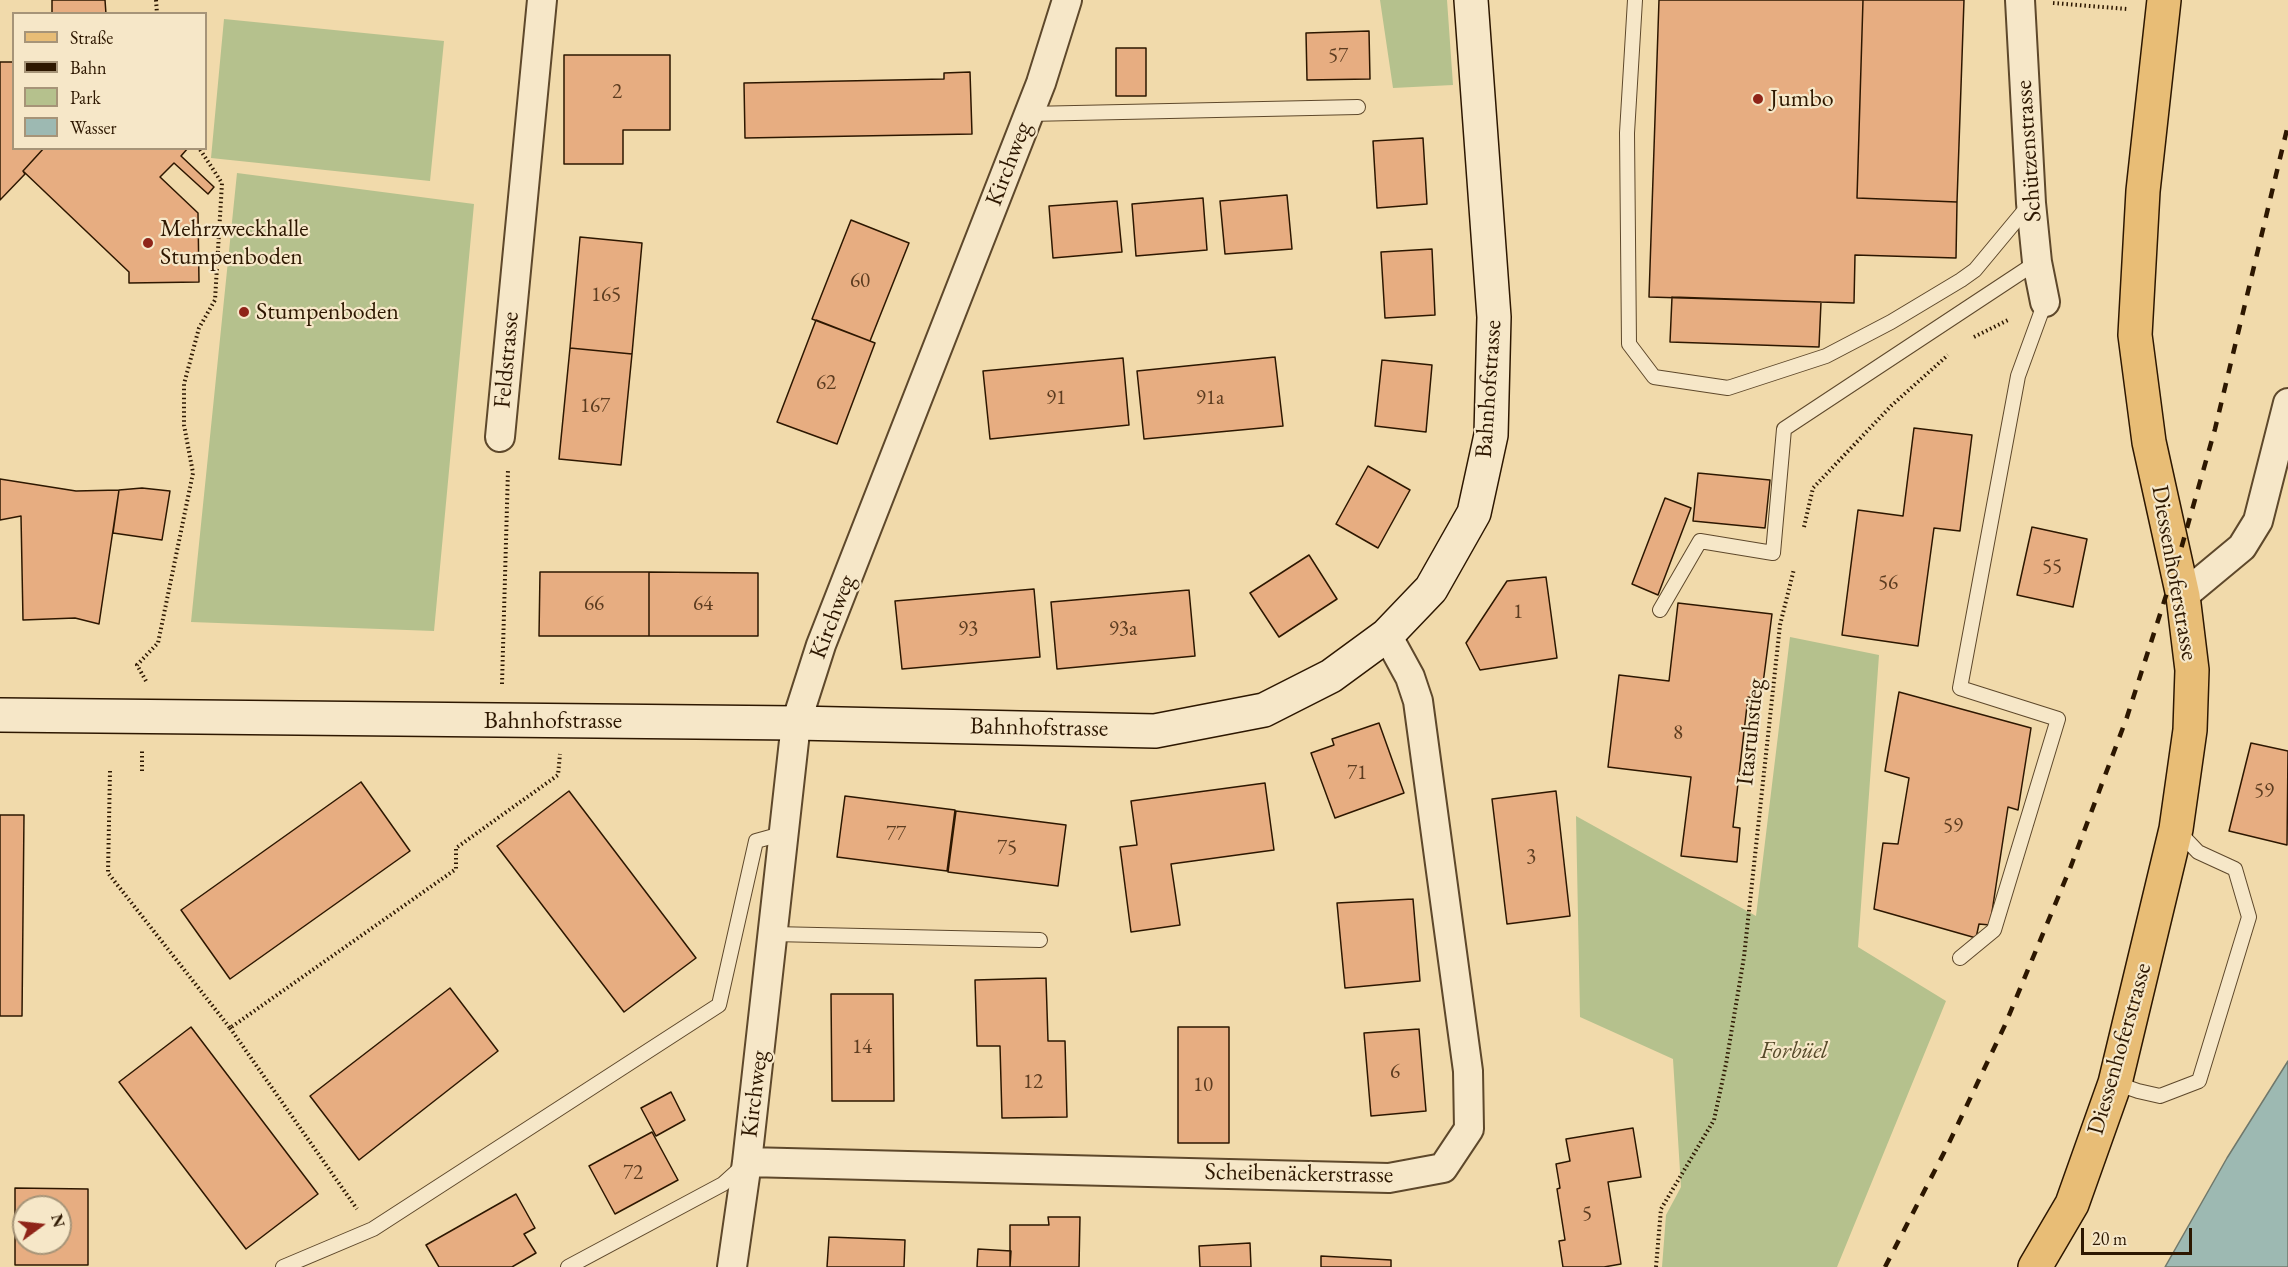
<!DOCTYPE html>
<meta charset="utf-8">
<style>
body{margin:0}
#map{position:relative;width:2288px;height:1267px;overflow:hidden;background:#f1daab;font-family:"EB Garamond",serif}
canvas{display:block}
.legend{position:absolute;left:12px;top:12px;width:195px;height:138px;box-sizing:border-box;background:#f6e7c8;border:2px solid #a69478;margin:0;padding:8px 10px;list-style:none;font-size:18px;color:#2d1700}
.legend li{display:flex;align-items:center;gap:12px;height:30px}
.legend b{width:30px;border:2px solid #a69478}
.north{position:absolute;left:12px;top:1195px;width:60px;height:60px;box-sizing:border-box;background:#f6e7c8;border:2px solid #a69478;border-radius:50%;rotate:75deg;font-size:16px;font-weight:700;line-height:24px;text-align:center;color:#2d1700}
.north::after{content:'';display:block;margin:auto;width:21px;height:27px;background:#8f2418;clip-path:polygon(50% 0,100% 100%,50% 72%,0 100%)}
.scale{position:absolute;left:2081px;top:1228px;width:111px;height:27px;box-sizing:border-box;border:3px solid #2d1700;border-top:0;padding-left:8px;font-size:18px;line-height:21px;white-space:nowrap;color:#2d1700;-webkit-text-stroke:4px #f6e7c8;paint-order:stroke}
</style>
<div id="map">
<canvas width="2288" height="1267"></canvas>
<ul class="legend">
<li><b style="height:8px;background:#e8bd76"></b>Straße</li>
<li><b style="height:8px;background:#2d1700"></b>Bahn</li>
<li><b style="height:16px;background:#b5c18d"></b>Park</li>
<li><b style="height:16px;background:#9db9b2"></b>Wasser</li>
</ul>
<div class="north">N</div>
<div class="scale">20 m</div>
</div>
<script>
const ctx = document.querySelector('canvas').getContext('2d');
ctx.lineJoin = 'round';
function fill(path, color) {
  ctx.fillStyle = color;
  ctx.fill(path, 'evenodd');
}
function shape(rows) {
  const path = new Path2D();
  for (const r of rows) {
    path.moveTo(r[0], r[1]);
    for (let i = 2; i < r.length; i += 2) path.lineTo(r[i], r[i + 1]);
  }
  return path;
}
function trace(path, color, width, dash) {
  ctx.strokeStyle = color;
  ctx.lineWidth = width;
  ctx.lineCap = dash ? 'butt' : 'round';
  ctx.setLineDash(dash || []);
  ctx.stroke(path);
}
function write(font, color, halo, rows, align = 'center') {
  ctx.font = font + ' "EB Garamond",serif';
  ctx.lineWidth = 4.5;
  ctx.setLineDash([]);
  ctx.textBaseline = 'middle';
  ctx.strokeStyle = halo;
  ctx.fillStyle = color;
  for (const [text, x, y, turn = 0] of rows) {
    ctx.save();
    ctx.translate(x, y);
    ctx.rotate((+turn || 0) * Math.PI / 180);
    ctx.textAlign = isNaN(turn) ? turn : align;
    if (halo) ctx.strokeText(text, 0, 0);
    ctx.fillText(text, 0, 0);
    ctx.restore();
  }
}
fill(shape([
 [1380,0,1447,0,1453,85,1393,88],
 [224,19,444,41,430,181,211,158],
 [237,173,474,204,434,631,191,622],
 [1790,637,1879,655,1858,947,1946,1001,1837,1267,1662,1267,1666,1215,1681,1187,1673,1059,1580,1017,1576,816,1756,916]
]), '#b5c18d');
const water = shape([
 [2288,1061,2288,1267,2165,1267,2227,1158,2288,1061]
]);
fill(water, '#9db9b2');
trace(water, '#70786b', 1.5);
const building = shape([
 [52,0,105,0,106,14,52,14,52,0],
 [1659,0,1863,0,1857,198,1957,202,1956,258,1855,255,1854,303,1649,297,1659,0],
 [1863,0,1964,0,1957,202,1857,198,1863,0],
 [1369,31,1370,79,1307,80,1306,33,1369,31],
 [1116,48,1146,48,1146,96,1116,96,1116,48],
 [564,55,670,55,670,130,623,130,623,164,564,164,564,55],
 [0,62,14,62,14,148,44,148,23,171,25,174,0,200,0,62],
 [970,72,972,134,745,138,744,83,944,79,944,73,970,72],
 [1423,138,1427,204,1377,208,1373,141,1423,138],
 [44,148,188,148,181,156,214,187,208,194,174,163,160,177,198,213,199,282,129,283,129,272,23,171,44,148],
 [1287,195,1292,249,1225,254,1220,201,1287,195],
 [1203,198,1207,250,1136,256,1132,204,1203,198],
 [1117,201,1122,252,1053,258,1049,206,1117,201],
 [851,220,909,243,870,341,812,319,851,220],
 [580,237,642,243,632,354,570,348,580,237],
 [1432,249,1435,315,1385,318,1381,252,1432,249],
 [1672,297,1821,302,1819,347,1670,342,1672,297],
 [816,320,875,343,837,444,777,422,816,320],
 [570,348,632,354,621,465,559,459,570,348],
 [1275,357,1283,426,1144,439,1137,371,1275,357],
 [1123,358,1129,425,990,439,983,371,1123,358],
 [1382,360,1432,365,1426,432,1375,426,1382,360],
 [1914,428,1972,435,1960,531,1934,528,1918,646,1842,635,1858,510,1903,516,1914,428],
 [1368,466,1410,490,1378,548,1336,524,1368,466],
 [1698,473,1770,480,1765,528,1693,521,1698,473],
 [0,479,76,491,119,490,99,624,75,618,23,620,21,516,0,520,0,479],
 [142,488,170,491,162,540,113,533,119,490,142,488],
 [1665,498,1691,508,1658,595,1632,584,1665,498],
 [2032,527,2087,539,2073,607,2017,595,2032,527],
 [1309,555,1337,599,1279,637,1250,593,1309,555],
 [540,572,649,572,649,636,539,636,540,572],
 [649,572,758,573,758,636,649,636,649,572],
 [1546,577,1557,658,1480,670,1466,643,1507,581,1546,577],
 [1034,589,1040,657,902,669,895,601,1034,589],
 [1189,590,1195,656,1057,669,1051,602,1189,590],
 [1678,603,1772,614,1761,699,1748,697,1733,827,1740,828,1737,862,1681,856,1691,777,1608,767,1619,675,1669,681,1678,603],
 [1899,692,2031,728,2018,810,2008,807,1990,925,1979,924,1976,938,1874,909,1883,843,1898,844,1909,778,1885,771,1899,692],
 [1379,723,1404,793,1335,818,1311,753,1334,745,1332,739,1379,723],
 [2251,743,2288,751,2287,845,2229,831,2251,743],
 [361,782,410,851,230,979,181,910,361,782],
 [1265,783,1274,850,1171,864,1180,925,1131,932,1120,847,1137,845,1131,801,1265,783],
 [569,791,696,958,624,1012,497,846,569,791],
 [1556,791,1570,916,1507,924,1492,799,1556,791],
 [845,796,955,810,947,871,837,857,845,796],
 [956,811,1066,825,1058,886,948,872,956,811],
 [0,815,24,815,22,1016,0,1016,0,815],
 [1413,899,1420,981,1345,988,1337,903,1413,899],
 [1046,978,1048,1041,1065,1041,1067,1117,1002,1118,1000,1046,977,1046,975,980,1046,978],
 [450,988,498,1051,359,1160,310,1096,450,988],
 [831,994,893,994,894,1101,832,1101,831,994],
 [191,1027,318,1194,246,1249,119,1082,191,1027],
 [1178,1027,1229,1027,1229,1143,1178,1143,1178,1027],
 [1419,1029,1426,1111,1371,1116,1364,1033,1419,1029],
 [671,1092,685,1120,656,1136,641,1108,671,1092],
 [1633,1128,1641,1177,1608,1182,1621,1264,1604,1267,1563,1267,1559,1241,1565,1240,1557,1189,1560,1188,1556,1164,1570,1161,1566,1139,1633,1128],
 [652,1132,678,1180,615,1214,589,1166,652,1132],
 [15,1188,88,1189,88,1265,15,1265,15,1188],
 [24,1207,60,1207,60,1243,24,1243,24,1207],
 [516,1194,535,1228,524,1234,536,1253,512,1267,439,1267,426,1245,516,1194],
 [1048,1217,1080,1217,1079,1267,1010,1267,1010,1225,1049,1225,1048,1217],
 [829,1237,905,1240,904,1267,827,1267,829,1237],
 [1250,1243,1251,1267,1200,1267,1199,1246,1250,1243],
 [978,1249,1011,1251,1010,1267,977,1267,978,1249],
 [1321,1256,1391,1260,1391,1267,1321,1267,1321,1256]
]);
fill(building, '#e7ad81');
trace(building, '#2d1700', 1.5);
const lane = shape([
 [1635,0,1627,133,1629,344,1654,377,1728,388,1826,356,1891,322,1961,280,1975,270,2029,205],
 [1028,114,1358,107],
 [1660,610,1700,541,1773,553,1784,429,2037,262],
 [773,934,1040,940],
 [1960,958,1994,930,2058,719,1960,688,2018,376,2045,302],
 [2115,1083,2138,1091,2160,1096,2199,1081,2249,917,2235,869,2198,852,2179,832],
 [283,1267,373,1229,719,1005,756,841,785,833],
 [568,1267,723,1184,744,1165]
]);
const street = shape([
 [2020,0,2031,203,2037,262,2045,302],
 [500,437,542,0],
 [2183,596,2242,547,2258,521,2288,403],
 [747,1162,1389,1178,1443,1168,1469,1129,1468,1071,1418,701,1410,677,1387,635],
 [732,1267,747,1162,796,723,821,645,1041,83,1067,0]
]);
const secondary = shape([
 [0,715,796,723,1155,731,1264,710,1331,676,1387,635,1431,589,1474,513,1491,435,1494,317,1471,0]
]);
const primary = shape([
 [2035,1267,2072,1204,2115,1083,2176,829,2190,730,2192,670,2183,596,2149,442,2135,335,2143,191,2164,0]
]);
trace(lane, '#5e482b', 16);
trace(street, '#5e482b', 32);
trace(secondary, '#2d1700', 36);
trace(primary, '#2d1700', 36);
trace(shape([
 [156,0,157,14],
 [2053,3,2127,9],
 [1974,337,2010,319],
 [1804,527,1813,488,1891,406,1948,355],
 [146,681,137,665,158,643,193,473,184,425,184,384,199,328,215,300,222,183,199,148],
 [502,684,508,470],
 [110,771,108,873,230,1028,456,869,456,848,558,775,560,754],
 [142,771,142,751],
 [230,1028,357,1209],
 [1656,1267,1661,1209,1714,1120,1726,1064,1744,957,1780,625,1794,569]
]), '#2d1700', 4, [1.5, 3]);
trace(lane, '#f6e7c8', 14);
trace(street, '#f6e7c8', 28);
trace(secondary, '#f6e7c8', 33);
trace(primary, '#e8bd76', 33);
trace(shape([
 [1885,1267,1948,1145,2005,1025,2071,866,2127,717,2181,549,2215,429,2288,125]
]), '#2d1700', 4.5, [10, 10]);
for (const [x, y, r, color] of [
 [1758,99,6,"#8f2418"],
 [148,243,6,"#8f2418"],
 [244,312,6,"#8f2418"]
]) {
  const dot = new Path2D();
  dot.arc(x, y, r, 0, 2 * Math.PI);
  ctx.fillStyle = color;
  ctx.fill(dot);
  trace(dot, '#f6e7c8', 2);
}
write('21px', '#5c3c20', null, [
 ["57",1338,56],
 ["2",617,92],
 ["60",860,281],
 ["165",606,295],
 ["62",826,383],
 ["91",1056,398],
 ["91a",1210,398],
 ["167",595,406],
 ["55",2052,567],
 ["56",1888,583],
 ["66",594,604],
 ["64",703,604],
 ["1",1518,612],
 ["93",968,629],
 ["93a",1123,629],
 ["8",1678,733],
 ["71",1357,773],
 ["59",2264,791],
 ["59",1953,826],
 ["77",896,834],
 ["75",1007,848],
 ["3",1531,857],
 ["14",862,1047],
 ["6",1395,1072],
 ["12",1033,1082],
 ["10",1203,1085],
 ["72",633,1173],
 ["5",1587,1214]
]);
write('24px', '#2d1700', '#f6e7c8', [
 ["Jumbo",1770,99],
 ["Mehrzweckhalle",160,229],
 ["Stumpenboden",160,257],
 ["Stumpenboden",256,312]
], 'left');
write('24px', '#2d1700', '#f6e7c8', [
 ["Schützenstrasse",2029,151,-94],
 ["Kirchweg",1009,164,-69],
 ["Feldstrasse",507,360,-85],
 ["Bahnhofstrasse",1489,389,-86],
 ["Diessenhoferstrasse",2174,573,80],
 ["Kirchweg",833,617,-69],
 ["Bahnhofstrasse",553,721],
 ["Bahnhofstrasse",1039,728,1],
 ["Itasruhstieg",1751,732,-84],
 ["Diessenhoferstrasse",2120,1049,-74],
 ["Kirchweg",755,1094,-83],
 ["Scheibenäckerstrasse",1299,1174,1]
]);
write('italic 24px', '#564a2a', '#f6e7c8', [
 ["Forbüel",1794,1051]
]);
</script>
